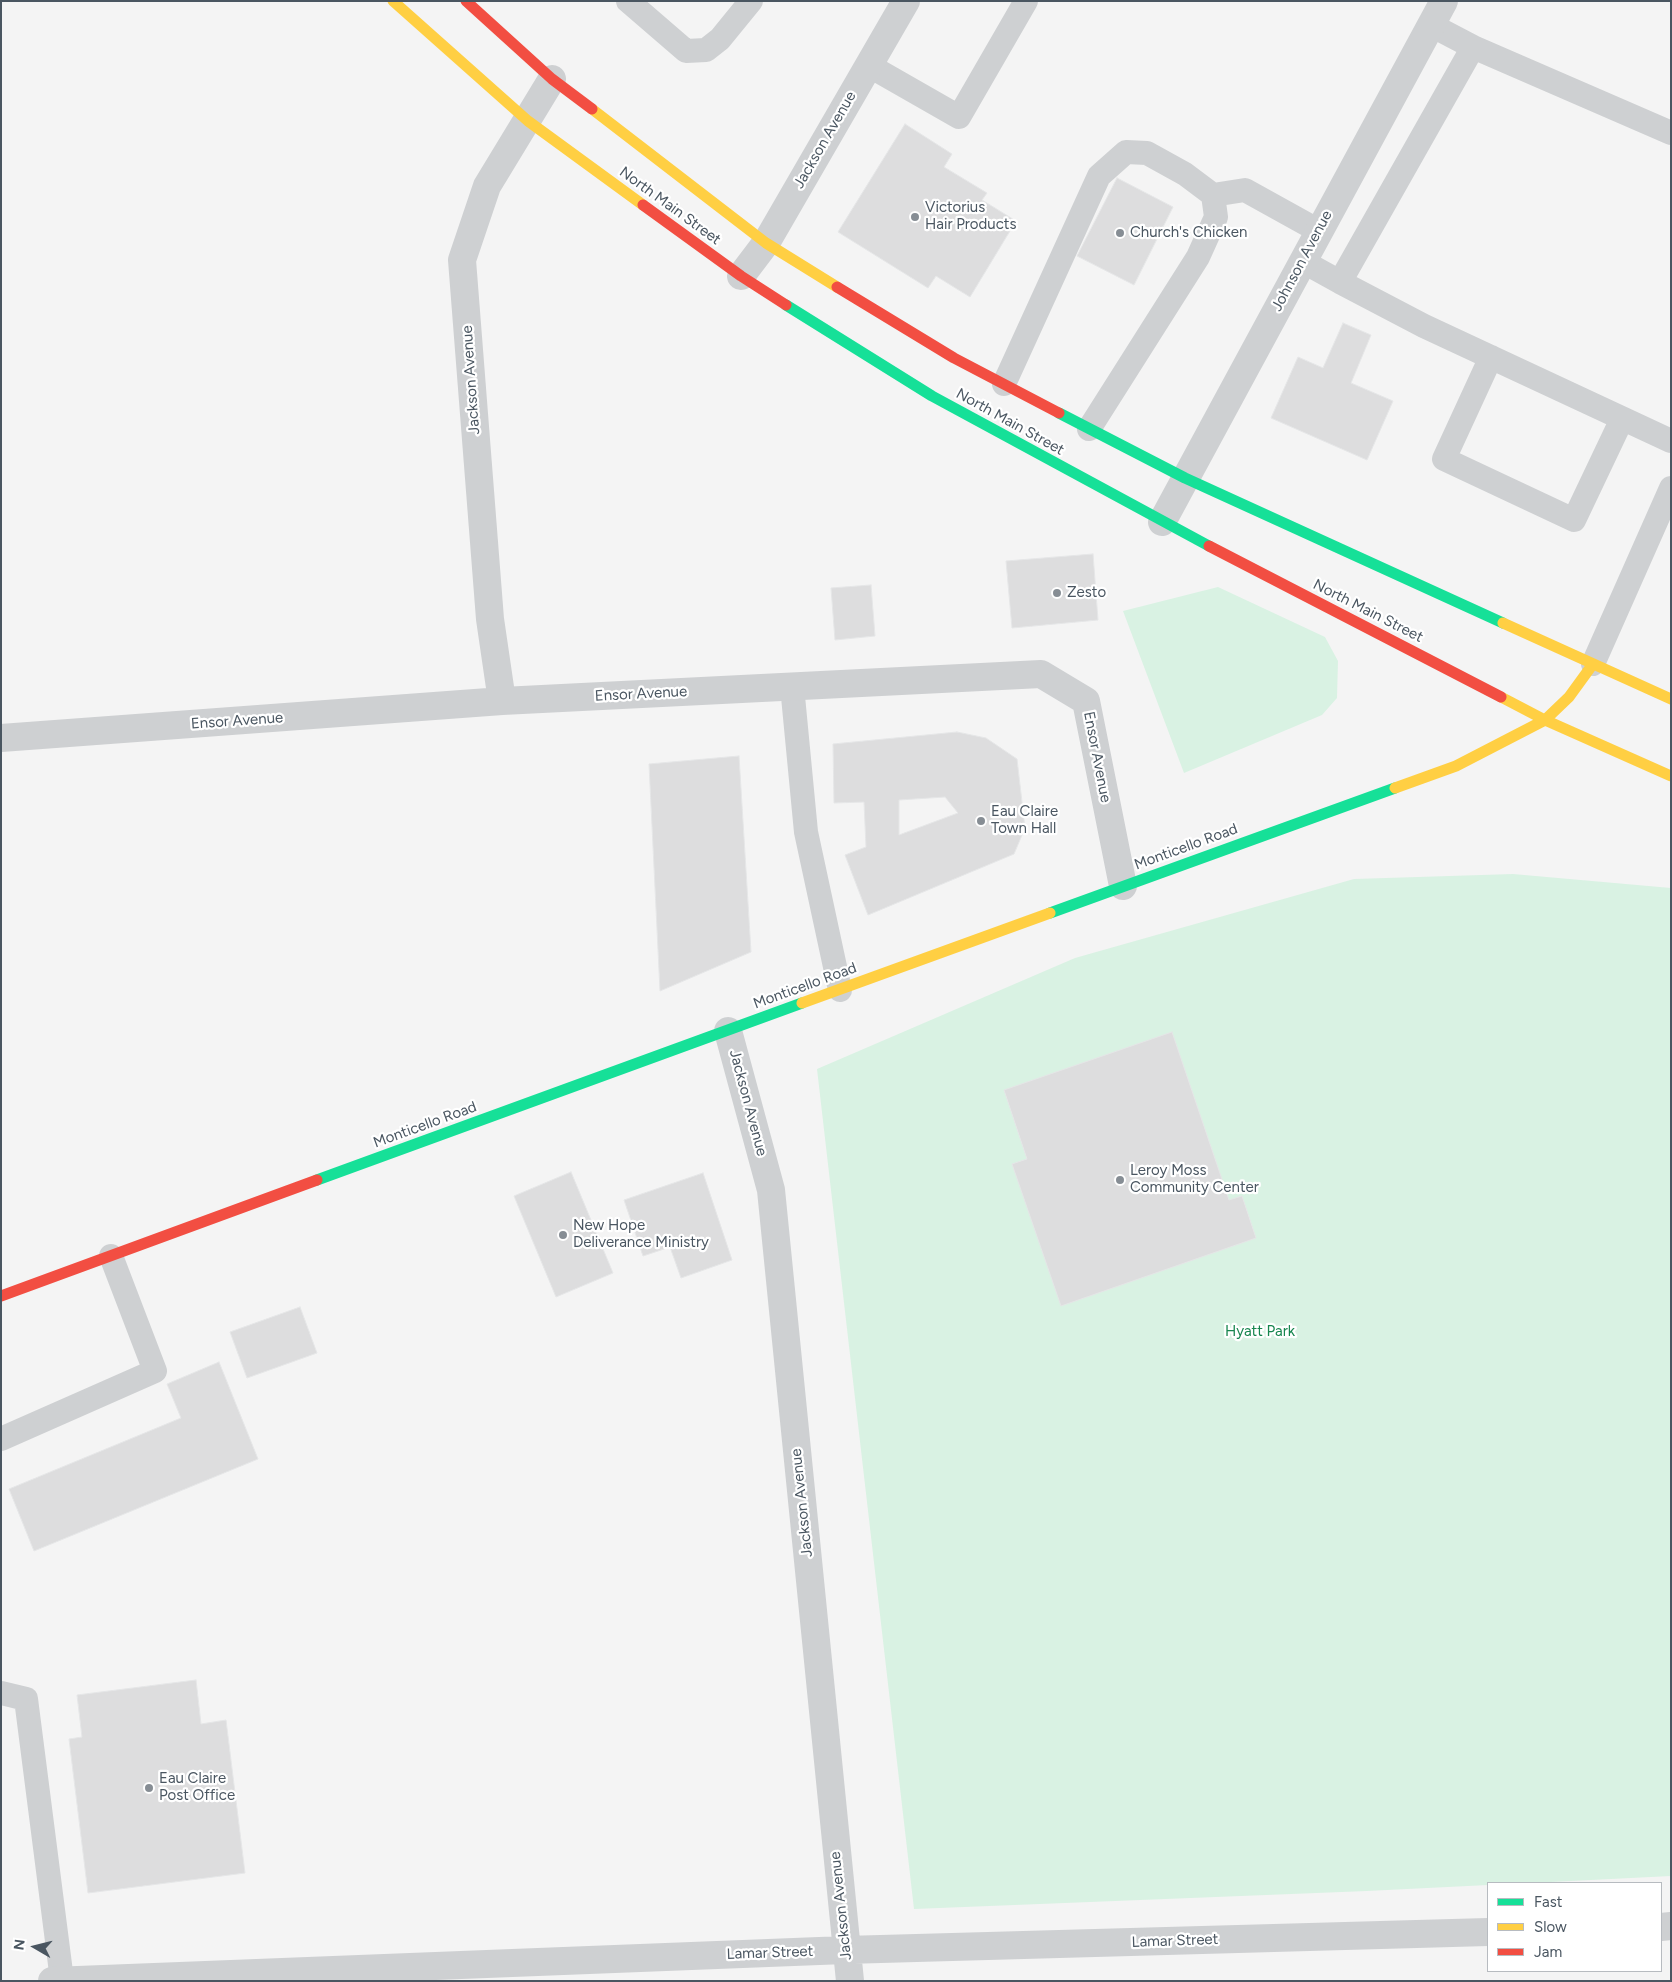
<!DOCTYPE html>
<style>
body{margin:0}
#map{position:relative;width:1672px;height:1982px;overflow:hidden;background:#f4f4f4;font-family:Figtree,sans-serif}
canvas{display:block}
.frame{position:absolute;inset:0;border:2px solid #4a5661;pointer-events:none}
.legend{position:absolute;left:1487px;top:1882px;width:175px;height:90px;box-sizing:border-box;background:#fff;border:1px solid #b7bbc0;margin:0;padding:6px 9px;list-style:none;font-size:15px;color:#4a5661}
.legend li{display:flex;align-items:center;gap:10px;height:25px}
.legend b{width:25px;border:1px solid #b7bbc0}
.north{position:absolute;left:10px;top:1922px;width:50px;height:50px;-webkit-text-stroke:4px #fff;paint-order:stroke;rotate:278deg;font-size:14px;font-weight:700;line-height:20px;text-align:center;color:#4a5661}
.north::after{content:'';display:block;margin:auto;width:18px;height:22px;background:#4a5661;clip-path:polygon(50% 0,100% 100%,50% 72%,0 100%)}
</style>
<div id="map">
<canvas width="1672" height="1982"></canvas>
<div class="frame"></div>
<ul class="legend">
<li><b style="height:6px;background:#16e098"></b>Fast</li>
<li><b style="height:6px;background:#ffcf43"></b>Slow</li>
<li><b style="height:6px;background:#f24e42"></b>Jam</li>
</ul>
<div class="north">N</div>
</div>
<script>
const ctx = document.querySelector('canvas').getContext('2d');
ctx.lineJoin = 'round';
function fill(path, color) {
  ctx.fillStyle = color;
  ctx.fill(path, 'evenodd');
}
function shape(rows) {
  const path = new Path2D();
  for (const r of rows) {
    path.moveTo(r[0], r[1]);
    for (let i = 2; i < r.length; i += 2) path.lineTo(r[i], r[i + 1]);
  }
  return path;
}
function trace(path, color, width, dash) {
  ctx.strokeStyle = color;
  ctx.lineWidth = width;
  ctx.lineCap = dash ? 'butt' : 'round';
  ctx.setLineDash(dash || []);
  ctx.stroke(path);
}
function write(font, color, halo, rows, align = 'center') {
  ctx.font = font + ' Figtree,sans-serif';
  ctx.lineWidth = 4.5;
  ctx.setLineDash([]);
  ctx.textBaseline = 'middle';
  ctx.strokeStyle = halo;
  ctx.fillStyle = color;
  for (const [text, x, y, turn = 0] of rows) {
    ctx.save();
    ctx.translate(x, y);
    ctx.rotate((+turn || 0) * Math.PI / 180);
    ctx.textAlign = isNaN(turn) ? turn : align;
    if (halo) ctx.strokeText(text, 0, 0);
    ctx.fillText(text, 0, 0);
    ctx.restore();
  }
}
fill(shape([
 [1218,587,1325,637,1338,661,1337,698,1322,715,1184,773,1123,611],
 [1513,874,1671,888,1671,1876,1531,1883,1488,1883,1488,1885,1367,1891,914,1909,817,1069,1075,958,1354,879]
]), '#d9f2e3');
const building = shape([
 [905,124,952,154,944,167,987,193,982,200,1016,221,970,297,936,276,928,288,838,232,905,124],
 [1117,178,1173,207,1134,285,1077,256,1117,178],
 [1343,323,1371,335,1351,383,1393,401,1367,460,1271,418,1298,357,1323,368,1343,323],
 [1093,554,1098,620,1012,628,1006,561,1093,554],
 [871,585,875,636,835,640,831,588,871,585],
 [957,732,986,738,1017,759,1025,828,1014,854,868,915,845,855,866,847,864,802,834,803,833,744,957,732],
 [945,797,958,813,899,835,899,800,945,797],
 [739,756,751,952,660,991,649,764,739,756],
 [1172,1032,1229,1200,1242,1196,1256,1238,1061,1306,1012,1164,1027,1159,1004,1090,1172,1032],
 [571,1172,613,1273,556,1297,514,1196,571,1172],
 [703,1173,732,1260,681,1278,670,1247,643,1256,624,1200,703,1173],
 [300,1307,317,1353,247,1378,230,1332,300,1307],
 [219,1362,258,1459,34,1551,9,1489,181,1418,167,1384,219,1362],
 [196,1680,201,1724,226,1720,245,1873,88,1893,69,1739,82,1737,77,1695,196,1680]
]);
fill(building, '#ddddde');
trace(building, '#e5e6e7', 1);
trace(shape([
 [628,1,686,51,706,50,720,39,751,1],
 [1473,47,1671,133],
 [868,65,959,117,1026,1],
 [1213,195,1245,190,1319,231],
 [1302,261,1340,282,1473,47,1431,25],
 [1340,282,1424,326,1671,441],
 [1491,357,1444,459,1574,520,1622,419],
 [1004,384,1099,176,1126,152,1147,153,1185,174,1213,195,1216,217,1198,257,1089,429],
 [1593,664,1671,488],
 [792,686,806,832,840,990],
 [1,1439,155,1371,111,1256],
 [1,1693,26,1699,62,1980]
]), '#ced0d2', 24);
trace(shape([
 [741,276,766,243,906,1],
 [1162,522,1444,1],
 [502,701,490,619,462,260,487,186,552,79],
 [1,738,502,701,1041,674,1086,701,1123,886],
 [728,1031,771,1190,850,1981],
 [1661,1927,1671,1926],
 [52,1981,845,1950,1488,1932]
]), '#ced0d2', 28);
trace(shape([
 [786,305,932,396,1209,546],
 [1059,413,1185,478,1503,623],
 [1050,913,1395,788],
 [317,1180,802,1003]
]), '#16e098', 11);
trace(shape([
 [393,1,528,121,643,205],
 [592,109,766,243,837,287],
 [1503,623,1671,699],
 [1501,697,1545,720,1671,776],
 [1395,788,1456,766,1545,720,1569,697,1593,664],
 [802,1003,1050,913]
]), '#ffcf43', 11);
trace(shape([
 [466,1,552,79,592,109],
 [643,205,741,276,786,305],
 [837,287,954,358,1059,413],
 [1209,546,1501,697],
 [1,1296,317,1180]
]), '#f24e42', 11);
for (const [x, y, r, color] of [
 [915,217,5,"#868d94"],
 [1120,233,5,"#868d94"],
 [1057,593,5,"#868d94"],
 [981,821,5,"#868d94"],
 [1120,1180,5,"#868d94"],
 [563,1235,5,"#868d94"],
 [149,1788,5,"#868d94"]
]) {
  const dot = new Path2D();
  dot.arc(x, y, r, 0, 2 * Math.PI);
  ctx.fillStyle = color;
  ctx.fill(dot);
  trace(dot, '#fff', 2);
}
write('15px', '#4a5661', '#fff', [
 ["Jackson Avenue",825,140,-60],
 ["North Main Street",670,206,36],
 ["Johnson Avenue",1302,261,-62],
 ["Jackson Avenue",471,380,-94],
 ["North Main Street",1010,422,29],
 ["North Main Street",1368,611,27],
 ["Ensor Avenue",641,694,-3],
 ["Ensor Avenue",237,721,-4],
 ["Ensor Avenue",1097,757,79],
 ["Monticello Road",1186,847,-20],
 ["Monticello Road",805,986,-20],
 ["Jackson Avenue",748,1103,75],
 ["Monticello Road",425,1125,-20],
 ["Jackson Avenue",802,1503,-96],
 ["Jackson Avenue",841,1906,-96],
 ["Lamar Street",1175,1941,-2],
 ["Lamar Street",770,1953,-2]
]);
write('15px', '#4a5661', '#fff', [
 ["Victorius",925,208],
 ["Hair Products",925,225],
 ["Church's Chicken",1130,233],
 ["Zesto",1067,593],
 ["Eau Claire",991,812],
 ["Town Hall",991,829],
 ["Leroy Moss",1130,1171],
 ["Community Center",1130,1188],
 ["New Hope",573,1226],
 ["Deliverance Ministry",573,1243],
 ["Eau Claire",159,1779],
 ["Post Office",159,1796]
], 'left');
write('15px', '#17864f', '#fff', [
 ["Hyatt Park",1260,1332]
]);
</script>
